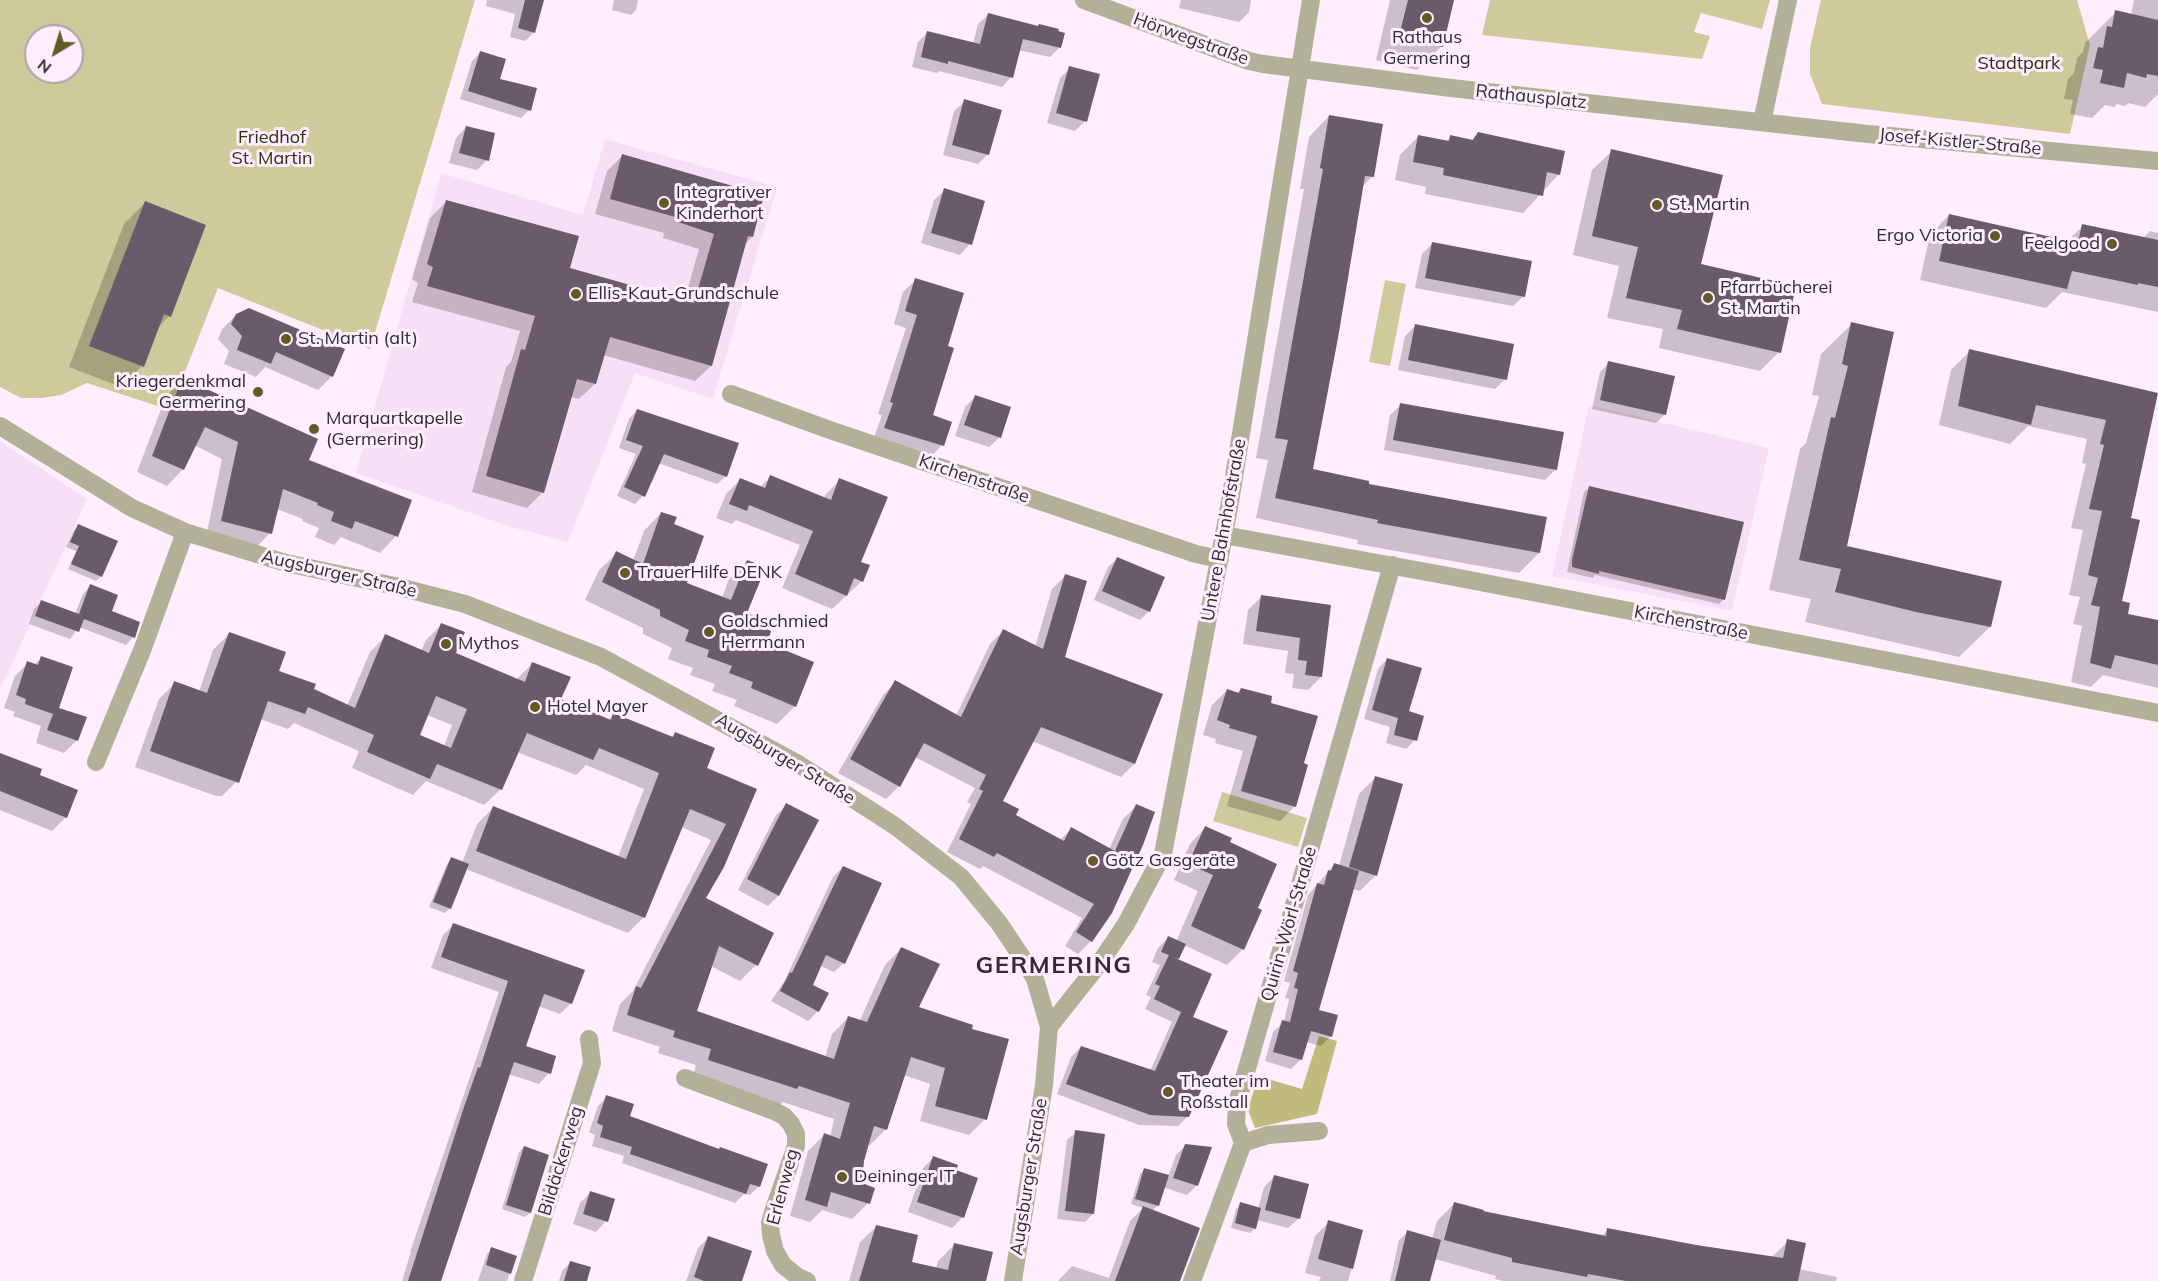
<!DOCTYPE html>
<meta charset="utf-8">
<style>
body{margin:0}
#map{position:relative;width:2158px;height:1281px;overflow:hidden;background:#ffeefe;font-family:Mulish,sans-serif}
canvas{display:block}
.north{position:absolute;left:24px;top:24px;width:60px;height:60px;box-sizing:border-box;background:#ffeefe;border:2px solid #ada0ac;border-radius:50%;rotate:218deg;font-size:16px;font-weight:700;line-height:24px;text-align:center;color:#312b31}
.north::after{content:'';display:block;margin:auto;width:21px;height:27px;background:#615b27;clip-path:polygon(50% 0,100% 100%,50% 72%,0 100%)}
</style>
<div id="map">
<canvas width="2158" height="1281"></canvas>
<div class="north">N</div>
</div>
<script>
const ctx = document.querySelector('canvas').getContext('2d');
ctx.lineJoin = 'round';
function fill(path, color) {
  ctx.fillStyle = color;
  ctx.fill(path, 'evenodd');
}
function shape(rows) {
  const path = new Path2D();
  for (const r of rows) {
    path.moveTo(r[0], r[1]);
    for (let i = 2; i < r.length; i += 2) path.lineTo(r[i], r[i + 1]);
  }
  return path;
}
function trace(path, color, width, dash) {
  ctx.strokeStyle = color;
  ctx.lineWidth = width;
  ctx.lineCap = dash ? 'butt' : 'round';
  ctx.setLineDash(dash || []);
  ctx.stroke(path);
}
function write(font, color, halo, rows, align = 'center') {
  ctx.font = font + ' Mulish,sans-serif';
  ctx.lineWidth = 6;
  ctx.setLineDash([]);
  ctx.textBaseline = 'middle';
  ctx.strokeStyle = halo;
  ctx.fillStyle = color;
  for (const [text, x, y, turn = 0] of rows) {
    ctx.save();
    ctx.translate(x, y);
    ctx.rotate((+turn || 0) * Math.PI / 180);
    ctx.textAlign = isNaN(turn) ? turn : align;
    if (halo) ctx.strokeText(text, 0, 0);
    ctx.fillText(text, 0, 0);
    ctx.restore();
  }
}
fill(shape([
 [605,139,777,187,713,399,635,373,568,542,511,527,356,473,441,173,583,215],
 [1589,405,1769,448,1732,611,1552,576],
 [0,441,87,499,0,690]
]), '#f7e0f6');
fill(shape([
 [0,0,475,0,370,349,218,288,170,410,87,383,61,395,42,398,21,398,0,387],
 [36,36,72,36,72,72,36,72],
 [1490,0,1770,0,1762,29,1701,13,1694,32,1710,36,1702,59,1482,35],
 [1821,0,2077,0,2090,45,2070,134,1822,104,1810,74,1810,48],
 [1385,280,1406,284,1390,366,1369,362],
 [1222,792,1307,818,1298,847,1213,821]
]), '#cfca9c');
fill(shape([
 [1319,1036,1337,1041,1317,1114,1255,1128,1248,1110,1258,1076,1302,1089]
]), '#c0ba7d');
fill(shape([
 [487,0,542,0,534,32,525,41,510,37,515,14,486,6],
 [614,0,638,0,636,10,631,15,612,10],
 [1181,0,1251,0,1249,12,1239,22,1179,8],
 [1390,0,1452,0,1442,46,1417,70,1376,60],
 [2134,0,2158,0,2158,94,2145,107,2128,103,2125,106,2117,104,2114,107,2105,105,2092,118,2070,114,2073,100,2064,99,2068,79,2074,73,2077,58,2083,52,2085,43,2116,12,2131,15],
 [988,15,1060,47,1050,57,1018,50,1011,77,1002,87,939,71,937,73,912,67,918,42,927,33,973,44,978,24],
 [481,52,498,80,529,110,521,118,460,99,472,61],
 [1070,68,1085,121,1075,131,1047,123,1060,78],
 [965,101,988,154,978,164,943,155,954,111],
 [1329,116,1372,177,1361,188,1311,470,1367,485,1539,553,1519,573,1357,544,1358,540,1256,518,1268,460,1256,458,1304,189,1300,189,1309,137],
 [466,127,487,160,477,170,449,163,456,138],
 [1478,133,1559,174,1523,213,1425,194,1426,187,1395,180,1400,155,1419,136,1446,142,1451,137,1471,141],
 [1612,151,1699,265,1779,352,1760,371,1659,348,1663,329,1607,318,1619,266,1573,255,1592,170],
 [622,156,752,237,745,244,711,366,695,381,603,355,595,384,579,399,571,397,543,492,527,508,472,492,506,367,511,362,520,331,412,302,418,283,412,279,430,218,446,202,568,269,684,302,699,249,663,238,664,233,595,214,607,171],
 [945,190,970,244,960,255,921,243,934,200],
 [145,203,169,316,157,329,142,366,121,387,69,367,124,224],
 [1949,215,2066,242,2083,226,2143,238,2150,231,2158,233,2158,312,2062,292,2046,308,1920,280,1930,235],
 [1432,244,1524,296,1513,306,1415,288,1422,254],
 [916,280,946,347,931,416,942,445,930,458,873,440,882,415,878,414,906,328,894,324,903,292],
 [236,315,332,376,318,390,265,367,256,377,224,364,229,351,218,339,222,329],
 [1852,324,1845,547,2000,582,1990,627,1959,657,1805,622,1811,599,1769,590,1800,449,1806,443,1819,396,1812,395,1821,354],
 [1415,326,1505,379,1495,389,1398,370,1405,336],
 [1970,351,2157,395,2129,519,2120,602,2126,615,2158,622,2158,688,2103,675,2091,687,2071,682,2082,626,2073,624,2080,597,2069,595,2083,530,2071,528,2086,464,2082,463,2087,439,2028,426,2010,444,1939,425,1951,370],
 [1609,363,1665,414,1656,423,1592,409,1600,372],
 [183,380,307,461,396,536,380,553,341,537,334,545,315,537,319,528,302,521,303,519,277,509,270,533,254,550,206,537,222,459,194,445,183,469,167,486,137,472,166,396],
 [975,397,1000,437,989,447,955,436,965,407],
 [1401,405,1556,469,1545,480,1384,450,1390,415],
 [637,410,726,476,717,484,658,463,643,496,635,504,617,496,636,454,619,448,629,419],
 [770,477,824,498,826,494,840,480,860,562,862,581,832,609,782,588,800,545,736,520,732,524,716,518,726,494,740,480,759,488],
 [1589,488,1724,599,1719,604,1595,575,1593,578,1567,572,1584,492],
 [661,513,672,525,686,584,722,598,729,579,747,561,745,614,747,622,765,644,795,706,777,724,734,706,737,700,712,691,715,684,690,675,693,668,668,659,672,648,643,634,643,628,585,600,599,570,617,553,633,561,644,531],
 [79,526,116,542,101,576,96,581,68,569,76,551,66,547,74,530],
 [1117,559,1149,611,1140,620,1094,600,1108,567],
 [1065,576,1063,658,1161,695,1134,764,1121,777,1032,741,1001,802,1014,816,1060,840,1071,829,1109,849,1123,819,1136,806,1091,941,1078,954,1065,946,1082,918,983,866,980,869,947,852,971,804,967,802,975,788,915,757,899,786,886,799,838,773,883,695,896,682,956,716,990,644,1003,631,1035,647,1052,589],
 [90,586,110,612,133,637,126,645,79,627,70,639,29,624,34,609,42,602,75,614,83,594],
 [1262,596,1330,607,1321,677,1308,690,1292,688,1294,674,1285,673,1288,651,1243,644,1248,610],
 [442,624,454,654,516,680,532,664,559,700,608,720,614,714,671,738,675,734,705,768,755,790,704,899,756,965,740,981,711,966,695,1012,825,1057,832,1034,848,1018,859,1022,885,965,901,949,917,1008,985,1119,969,1135,920,1121,930,1084,904,1075,886,1129,870,1145,868,1145,863,1161,860,1185,868,1203,852,1219,822,1210,810,1222,790,1216,808,1151,824,1135,830,1137,834,1119,783,1102,780,1105,693,1076,696,1065,658,1053,660,1047,612,1031,620,1004,633,991,711,840,681,827,644,917,628,933,466,869,450,908,445,913,429,907,447,864,451,859,462,863,477,824,493,808,618,857,644,789,586,765,576,775,517,752,501,789,484,805,426,781,413,795,352,768,359,751,294,723,288,729,260,719,238,780,222,796,216,796,135,767,159,699,175,683,199,692,213,650,229,634,277,671,347,706,370,652,386,636,421,651,426,640],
 [427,715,452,725,444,746,418,736],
 [41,658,57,709,77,740,64,753,36,743,41,726,13,716,15,712,4,708,15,676,28,663,34,665],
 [1387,659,1407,712,1415,740,1406,749,1386,743,1390,727,1364,719,1378,669],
 [1241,689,1269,704,1302,764,1295,806,1280,821,1227,806,1243,751,1215,743,1216,739,1203,735,1212,705,1227,690,1237,693],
 [0,758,38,776,66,817,52,831,0,810],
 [1375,778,1376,875,1360,891,1352,889,1317,1011,1331,1036,1321,1046,1306,1042,1301,1059,1291,1069,1265,1061,1273,1032,1284,1022,1289,999,1285,998,1290,983,1284,981,1308,895,1334,865,1339,866,1359,794],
 [787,805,778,896,768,906,738,890,776,815],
 [1205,828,1228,843,1256,909,1243,949,1227,965,1184,945,1177,960,1191,1018,1188,1116,1178,1126,1139,1125,1057,1094,1071,1057,1081,1047,1150,1071,1172,1022,1145,1009,1151,997,1146,995,1160,965,1152,962,1158,948,1168,938,1176,942,1198,891,1174,880,1190,844],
 [843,867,844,963,834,972,820,966,811,985,818,1011,808,1021,771,1001,785,980,833,877],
 [454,924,571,1003,560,1014,538,1006,525,1047,549,1073,539,1084,508,1074,440,1281,402,1281,411,1252,410,1252,499,992,431,968,443,935],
 [607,1097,628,1117,759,1186,750,1195,744,1194,735,1203,622,1163,624,1156,592,1146,595,1135,589,1132,598,1106],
 [1076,1132,1093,1214,1085,1222,1057,1219,1067,1140],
 [1185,1146,1197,1185,1187,1195,1163,1187,1157,1206,1152,1211,1179,1281,1058,1281,1072,1266,1109,1278,1130,1221,1143,1208,1131,1204,1140,1174,1145,1169,1168,1177,1176,1155],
 [524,1147,547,1156,530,1213,525,1217,502,1209,519,1152],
 [933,1158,954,1171,976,1179,962,1218,952,1228,908,1212,923,1168],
 [1274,1177,1299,1218,1288,1228,1257,1220,1255,1228,1250,1233,1231,1228,1236,1209,1241,1204,1258,1209,1264,1187],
 [591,1192,613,1200,606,1221,596,1232,573,1224,580,1203],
 [1455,1203,1482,1212,1601,1236,1608,1230,1771,1258,1788,1241,1799,1269,1837,1277,1836,1281,1503,1281,1495,1279,1496,1276,1435,1259,1429,1281,1390,1281,1399,1240,1408,1232,1432,1239,1437,1221],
 [1329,1222,1362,1231,1348,1281,1319,1281,1321,1277,1305,1273,1315,1236],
 [876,1227,911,1263,936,1269,938,1261,954,1245,984,1281,849,1281,860,1242],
 [708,1238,741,1281,686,1281,698,1248],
 [492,1249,515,1257,507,1281,478,1281,487,1254],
 [571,1262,585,1281,559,1281,562,1271]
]), '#0003');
fill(shape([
 [525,0,544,0,535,33,518,28],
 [1408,0,1454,0,1443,47,1399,36],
 [2115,10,2158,20,2158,76,2147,74,2146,78,2127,73,2124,88,2100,83,2103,70,2093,68,2098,47,2103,48,2107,26,2112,27],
 [988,13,1038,26,1039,24,1059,29,1058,31,1065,33,1061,48,1023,39,1013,78,948,61,948,64,921,57,927,31,980,44],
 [480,51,506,59,500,79,537,88,531,111,468,91],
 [1069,66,1100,74,1087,122,1056,113],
 [964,99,1002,110,989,155,952,145],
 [1329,115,1383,124,1374,177,1365,176,1338,338,1313,469,1369,481,1369,484,1547,517,1540,553,1377,523,1378,520,1275,498,1288,440,1275,438,1323,169,1320,168],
 [466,126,495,133,489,161,459,153],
 [1478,132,1565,151,1560,175,1547,172,1543,196,1443,175,1444,168,1413,162,1418,135,1449,141,1450,135,1473,140],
 [1611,149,1723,175,1701,264,1796,286,1781,353,1677,329,1682,310,1626,298,1638,247,1592,236],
 [622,154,764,195,753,237,748,236,712,366,610,337,596,384,577,379,544,493,486,476,521,349,525,350,535,316,427,286,433,267,427,264,446,200,579,236,570,268,694,303,714,234,678,222,679,218,610,199],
 [944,188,985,201,972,245,931,233],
 [145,201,206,225,171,317,164,314,144,367,89,346],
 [1949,214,2078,243,2082,224,2158,240,2158,287,2138,283,2138,285,2072,271,2067,289,1939,261],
 [1432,242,1532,261,1525,297,1425,278],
 [915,278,964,293,948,346,954,348,933,415,952,422,944,446,884,428,893,403,890,402,917,315,905,311],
 [249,308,345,349,333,377,276,352,271,364,237,350,242,336,231,324,236,314],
 [1851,322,1894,332,1847,546,2002,581,1991,627,1916,612,1835,592,1841,569,1799,560,1831,417,1835,418,1848,366,1842,364],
 [1415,324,1514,344,1507,380,1408,360],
 [1969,349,2158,393,2131,518,2140,520,2122,601,2130,603,2128,614,2158,620,2158,665,2115,655,2111,669,2090,663,2100,607,2091,605,2098,578,2088,575,2102,511,2089,509,2104,445,2100,444,2106,420,2036,405,2031,425,1958,406],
 [1608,361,1675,376,1666,415,1600,400],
 [182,378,318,439,309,460,412,500,398,537,355,521,352,529,331,521,334,512,317,505,318,503,283,489,272,534,221,521,238,442,205,427,184,470,152,456],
 [975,395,1011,407,1001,438,964,425],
 [1400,403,1564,432,1557,470,1393,440],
 [637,409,739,443,727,477,664,454,645,497,624,487,643,446,626,440],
 [770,475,831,500,839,478,888,497,861,562,870,565,863,582,854,578,847,596,795,574,813,531,749,505,747,511,729,504,740,478,765,488],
 [1589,486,1744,522,1725,600,1599,571,1599,574,1572,567,1572,560],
 [661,512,677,517,674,524,704,536,687,583,731,600,747,560,766,567,747,613,752,615,749,621,771,631,767,643,814,662,796,707,751,688,753,682,729,673,732,666,707,657,709,650,685,641,689,630,660,616,660,610,602,582,616,551,643,564],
 [78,524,118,541,102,577,71,564,79,546,70,542],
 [1117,557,1165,577,1150,612,1102,591],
 [1065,574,1087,581,1065,657,1163,694,1135,764,1041,727,1003,801,1019,809,1016,815,1064,841,1071,827,1115,851,1136,804,1155,812,1143,845,1112,913,1092,942,1076,932,1094,904,997,853,994,857,959,839,983,791,979,789,986,775,924,743,900,787,850,759,895,680,961,717,1003,629,1043,649],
 [90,584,118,595,112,611,140,622,135,638,84,619,79,632,35,616,41,600,79,614],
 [1261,595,1331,605,1322,677,1305,675,1307,661,1298,660,1300,638,1256,631],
 [441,623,465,632,456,653,525,682,532,662,571,677,561,699,611,720,613,713,673,737,675,732,715,748,707,768,757,789,724,867,706,898,774,933,758,966,719,946,697,1011,834,1059,848,1016,867,1022,901,947,940,964,919,1007,973,1025,972,1029,1009,1039,987,1120,935,1106,945,1068,911,1057,887,1130,874,1126,864,1161,862,1183,875,1188,870,1204,831,1192,827,1207,805,1200,824,1133,840,1139,850,1103,799,1086,797,1089,708,1060,711,1049,673,1037,675,1031,627,1015,636,986,641,988,726,824,690,809,645,918,476,851,493,806,626,859,659,773,599,748,593,760,527,733,502,790,437,764,430,779,367,752,374,735,308,707,305,714,268,701,239,783,150,751,174,681,207,693,229,632,286,652,279,671,316,684,314,689,355,708,385,634,429,653],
 [436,696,467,709,451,748,420,735],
 [41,656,73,667,59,708,87,717,78,741,47,730,53,714,25,704,26,699,16,695,27,661,38,665],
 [1387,658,1422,668,1409,711,1424,716,1417,741,1394,735,1398,718,1372,710],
 [1241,688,1272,696,1271,703,1318,716,1304,763,1308,765,1296,807,1241,791,1257,736,1229,728,1230,725,1217,720,1227,689,1239,693],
 [0,753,42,769,40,775,78,790,67,818,0,791],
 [1375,776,1403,784,1377,876,1349,867],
 [786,803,819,820,779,896,747,879],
 [1205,826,1232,838,1230,842,1277,864,1258,908,1262,910,1244,950,1191,926,1213,875,1188,864],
 [451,857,469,864,451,909,433,902],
 [1334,863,1359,871,1319,1010,1338,1015,1332,1037,1311,1031,1302,1060,1273,1052,1282,1020,1290,1022,1298,989,1294,988,1298,973,1293,971,1317,883,1324,885,1328,870,1331,871],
 [843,866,882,883,845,964,826,955,813,985,829,993,819,1012,780,991,790,972,792,973],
 [453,923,585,970,572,1004,544,994,526,1046,556,1056,551,1074,514,1062,441,1281,408,1281,463,1110,478,1067,480,1068,508,981,441,957],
 [1168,936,1186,944,1179,959,1173,957,1212,974,1193,1017,1228,1031,1189,1117,1150,1115,1066,1084,1081,1046,1155,1071,1181,1012,1154,999,1160,986,1155,984,1169,955,1161,952],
 [606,1095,634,1104,630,1116,719,1149,720,1147,768,1164,760,1187,750,1184,746,1194,630,1154,632,1147,600,1137,603,1126,597,1123],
 [1075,1130,1105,1134,1094,1214,1065,1211],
 [1185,1144,1212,1147,1198,1186,1173,1178],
 [524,1146,549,1155,531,1213,506,1205],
 [933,1156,958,1165,956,1170,978,1178,964,1218,917,1202],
 [1144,1168,1169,1175,1159,1206,1135,1199],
 [1274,1175,1309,1184,1300,1219,1265,1210],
 [590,1191,615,1199,608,1222,583,1214],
 [1240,1202,1261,1208,1256,1229,1235,1223],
 [1454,1202,1484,1210,1483,1211,1606,1236,1607,1228,1696,1245,1783,1258,1787,1239,1806,1243,1798,1281,1626,1281,1588,1274,1587,1277,1512,1262,1512,1258,1444,1240],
 [1143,1206,1200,1228,1180,1281,1115,1281],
 [1328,1220,1363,1230,1353,1269,1318,1259],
 [876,1225,918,1235,912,1262,948,1270,954,1243,993,1252,986,1281,859,1281],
 [1407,1230,1441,1240,1430,1281,1395,1281],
 [708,1236,752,1251,742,1281,704,1281,694,1277],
 [491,1247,517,1256,511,1274,486,1265],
 [570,1261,591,1267,587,1281,564,1281]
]), '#695b69');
trace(shape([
 [1084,0,1249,61,1263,64,1451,88,1868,134,2158,161],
 [1762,122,1788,0],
 [731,394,830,430,1196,554,1220,559],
 [0,426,132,508,185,532,286,563,395,586,465,604,601,657,800,765,895,826,961,877,999,923,1025,962,1035,979,1049,1027,1044,1085,1013,1281],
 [1224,535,1454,577,2158,713],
 [96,762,143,648,185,532],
 [1049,1027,1099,964,1126,924,1163,854,1229,508,1311,0],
 [685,1078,774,1111,784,1116,791,1124,796,1134,796,1146,773,1212,770,1223,771,1235,775,1251,783,1265,798,1277,807,1281],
 [1243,1143,1268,1135,1319,1131],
 [523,1281,592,1063,589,1039],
 [1192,1281,1243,1143,1236,1124,1237,1103,1392,565]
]), '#b2b096', 18);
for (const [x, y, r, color] of [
 [1427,18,6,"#615b27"],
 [664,203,6,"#615b27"],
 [1657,205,6,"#615b27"],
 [1995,236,6,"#615b27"],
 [2112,244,6,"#615b27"],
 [576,294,6,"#615b27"],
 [1708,298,6,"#615b27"],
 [286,339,6,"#615b27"],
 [258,392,6,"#615b27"],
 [314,429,6,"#615b27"],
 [625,573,6,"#615b27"],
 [709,632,6,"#615b27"],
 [446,644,6,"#615b27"],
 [535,707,6,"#615b27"],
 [1093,861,6,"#615b27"],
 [1168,1092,6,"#615b27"],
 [842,1177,6,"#615b27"]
]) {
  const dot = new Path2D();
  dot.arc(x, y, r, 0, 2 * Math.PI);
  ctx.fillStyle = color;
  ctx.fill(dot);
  trace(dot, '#ffeefe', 2);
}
write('18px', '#312b31', '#ffeefe', [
 ["Rathaus",1427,38,"center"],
 ["Germering",1427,59,"center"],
 ["Integrativer",676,193],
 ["Kinderhort",676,214],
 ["St. Martin",1669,205],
 ["Ergo Victoria",1983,236,"right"],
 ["Feelgood",2100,244,"right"],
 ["Pfarrbücherei",1720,288],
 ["St. Martin",1720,309],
 ["Ellis-Kaut-Grundschule",588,294],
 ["St. Martin (alt)",298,339],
 ["Kriegerdenkmal",246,382,"right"],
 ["Germering",246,403,"right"],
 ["Marquartkapelle",326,419],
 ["(Germering)",326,440],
 ["TrauerHilfe DENK",637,573],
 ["Goldschmied",721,622],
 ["Herrmann",721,643],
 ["Mythos",458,644],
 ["Hotel Mayer",547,707],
 ["Götz Gasgeräte",1105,861],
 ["Theater im",1180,1082],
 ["Roßstall",1180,1103],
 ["Deininger IT",854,1177]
], 'left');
write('18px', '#312b31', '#ffeefe', [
 ["Hörwegstraße",1191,39,20],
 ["Rathausplatz",1531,97,6],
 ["Josef-Kistler-Straße",1960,142,5],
 ["Kirchenstraße",974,479,19],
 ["Untere Bahnhofstraße",1224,530,-80],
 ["Augsburger Straße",339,574,13],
 ["Kirchenstraße",1691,623,11],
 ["Augsburger Straße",785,759,31],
 ["Quirin-Wörl-Straße",1289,924,-74],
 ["Bildäckerweg",561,1161,-73],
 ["Augsburger Straße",1029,1177,-81],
 ["Erlenweg",783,1187,-75]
]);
write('18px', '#312d11', '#ffeefe', [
 ["Stadtpark",2019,64],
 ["Friedhof",272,138],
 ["St. Martin",272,159]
]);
ctx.letterSpacing = '1.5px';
write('bold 24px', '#372a37', '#ffeefe', [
 ["GERMERING",1054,966]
]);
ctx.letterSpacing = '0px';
</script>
